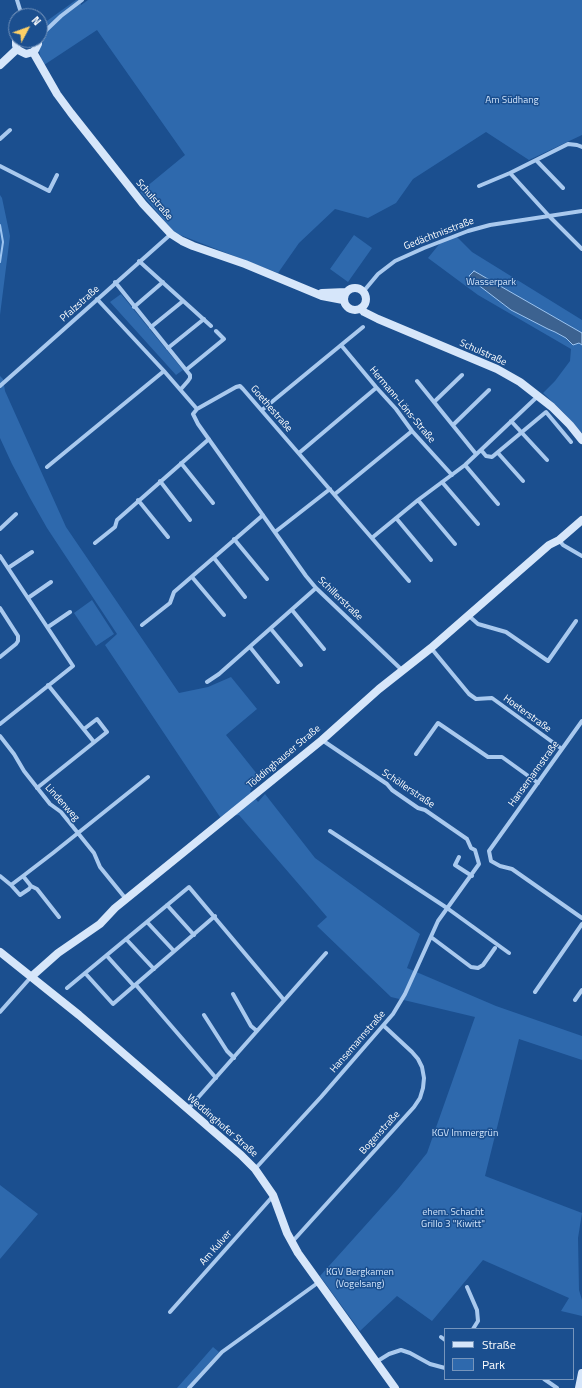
<!DOCTYPE html>
<meta charset="utf-8">
<style>
body{margin:0}
#map{position:relative;width:582px;height:1388px;overflow:hidden;background:#1b4f8f;font-family:"Titillium Web",sans-serif}
canvas{display:block}
.legend{position:absolute;left:444px;top:1328px;width:130px;height:52px;box-sizing:border-box;background:#1b4f8f;border:1px solid #7695bc;margin:0;padding:5px 7px;list-style:none;font-size:12px;color:#fff}
.legend li{display:flex;align-items:center;gap:8px;height:20px}
.legend b{width:20px;border:1px solid #7695bc}
.north{position:absolute;left:8px;top:8px;width:40px;height:40px;box-sizing:border-box;background:#1b4f8f;border:1px solid #7695bc;border-radius:50%;rotate:49deg;font-size:11px;font-weight:700;line-height:16px;text-align:center;color:#fff}
.north::after{content:'';display:block;margin:auto;width:14px;height:18px;background:#ffd166;clip-path:polygon(50% 0,100% 100%,50% 72%,0 100%)}
</style>
<div id="map">
<canvas width="582" height="1388"></canvas>
<ul class="legend">
<li><b style="height:5px;background:#d6e6fa"></b>Straße</li>
<li><b style="height:11px;background:#2e69ad"></b>Park</li>
</ul>
<div class="north">N</div>
</div>
<script>
const ctx = document.querySelector('canvas').getContext('2d');
ctx.lineJoin = 'round';
function fill(path, color) {
  ctx.fillStyle = color;
  ctx.fill(path, 'evenodd');
}
function shape(rows) {
  const path = new Path2D();
  for (const r of rows) {
    if (r.length === 3) {
      path.moveTo(r[0] + r[2], r[1]);
      path.arc(r[0], r[1], r[2], 0, 2 * Math.PI);
      continue;
    }
    path.moveTo(r[0], r[1]);
    for (let i = 2; i < r.length; i += 2) path.lineTo(r[i], r[i + 1]);
  }
  return path;
}
function trace(path, color, width, dash) {
  ctx.strokeStyle = color;
  ctx.lineWidth = width;
  ctx.lineCap = dash ? 'butt' : 'round';
  ctx.setLineDash(dash || []);
  ctx.stroke(path);
}
function write(font, color, halo, rows, align = 'center') {
  ctx.font = font + ' "Titillium Web",sans-serif';
  ctx.lineWidth = 3;
  ctx.setLineDash([]);
  ctx.textBaseline = 'middle';
  ctx.strokeStyle = halo;
  ctx.fillStyle = color;
  for (const [text, x, y, turn = 0] of rows) {
    ctx.save();
    ctx.translate(x, y);
    ctx.rotate((+turn || 0) * Math.PI / 180);
    ctx.textAlign = isNaN(turn) ? turn : align;
    if (halo) ctx.strokeText(text, 0, 0);
    ctx.fillText(text, 0, 0);
    ctx.restore();
  }
}
fill(shape([
 [76,0,80,0,81,5,88,0,582,0,582,135,529,160,486,132,413,179,396,203,368,218,335,209,299,243,278,273,175,233,140,192,185,155,97,30,44,65,41,58,36,40,40,40,40,22,44,23],
 [0,195,2,198,10,236,0,315],
 [354,235,372,248,348,282,330,269],
 [456,236,472,252,582,320,582,433,563,412,543,393,555,381,570,361,571,349,478,295,428,258,441,242],
 [121,294,183,370,176,375,110,302],
 [0,376,3,379,5,391,66,527,179,693,208,687,231,677,257,709,226,735,261,779,250,791,258,802,265,794,315,858,420,934,407,968,496,1006,582,1036,582,1060,519,1039,485,1176,582,1213,578,1238,579,1290,582,1300,582,1316,561,1311,569,1298,483,1260,432,1321,397,1296,360,1331,320,1276,398,1189,427,1153,475,1017,391,997,317,926,327,917,239,815,220,817,105,645,117,634,47,528,30,498,12,464,0,438],
 [92,600,114,634,96,646,74,613],
 [0,1185,38,1214,0,1259],
 [213,1347,219,1352,187,1388,177,1388]
]), '#2e69ad');
const water = shape([
 [474,271,582,333,582,345,579,343,573,345,566,338,555,332,548,329,511,310,477,284,469,276,474,271]
]);
fill(water, '#3c6290');
trace(water, '#9cc4f0', 1);
trace(shape([
 [0,225,3,242,0,262]
]), '#9cc4f0', 2);
trace(shape([
 [17,0,22,16],
 [40,36,61,16,82,0],
 [0,139,10,130],
 [582,147,577,145,568,144,510,173,549,216,582,249],
 [536,160,563,188],
 [0,166,49,191,57,175],
 [479,186,510,173],
 [139,261,211,326],
 [115,282,190,375,190,378,188,381,181,389],
 [363,292,378,274,395,261,424,248,468,231,490,225,582,211],
 [97,299,164,371,197,409,236,387,240,386,243,389,409,581],
 [134,307,163,282],
 [151,327,183,301],
 [341,345,376,387,396,409,412,431,452,475],
 [168,348,204,319],
 [186,370,224,339,216,331],
 [417,381,476,454],
 [0,386,171,234],
 [434,402,462,375],
 [197,409,193,414,198,424,306,576,316,588,403,671],
 [262,410,363,327],
 [511,421,547,460],
 [453,425,489,390],
 [481,450,486,456,492,457,546,412,571,442],
 [299,453,376,388],
 [498,453,523,481],
 [181,463,213,503],
 [465,465,498,504],
 [47,467,164,371],
 [160,481,190,520],
 [442,482,478,524],
 [335,494,412,431],
 [138,500,168,537],
 [418,500,455,544],
 [396,518,431,560],
 [0,529,16,514],
 [275,532,330,489],
 [373,537,418,500,465,465,538,396],
 [234,539,267,579],
 [559,540,563,545,582,556],
 [95,543,115,527,117,520,209,439],
 [0,556,73,666,0,724],
 [214,558,245,597],
 [8,568,32,552],
 [192,577,224,615],
 [28,598,51,582],
 [0,608,18,636,18,641,16,644,0,657],
 [292,610,324,649],
 [469,616,478,624,506,632,548,661,576,621],
 [142,625,170,603,174,592,263,515],
 [48,627,70,612],
 [271,629,301,665],
 [250,647,278,682],
 [431,648,469,694,476,699,492,698,562,749],
 [207,682,219,674,316,588],
 [48,685,94,742],
 [582,721,489,851,491,861,500,866,512,869,582,918],
 [0,736,14,754,24,771,50,804,61,812,94,853,100,867,126,899],
 [416,754,438,723,488,757,502,757,538,783],
 [37,788,107,732,97,719,84,729],
 [330,831,447,908,509,953],
 [459,857,455,865,472,876],
 [0,876,11,885],
 [23,876,31,886,29,889,20,895,11,885,23,876,53,853,148,777],
 [31,886,37,889,59,917],
 [167,905,194,935],
 [147,922,174,951],
 [431,937,471,967,478,968,483,965,495,948],
 [126,939,154,969],
 [107,956,134,986],
 [85,973,113,1004,215,916],
 [136,985,216,1078],
 [67,988,189,887,284,1000],
 [535,992,582,924],
 [233,994,251,1026,257,1031],
 [575,1000,582,990],
 [0,1012,31,977],
 [204,1015,227,1051,234,1058],
 [188,1109,326,953],
 [255,1169,321,1097,393,1014,405,994,438,921,479,864,475,850,471,848,467,839,425,810,418,808,392,790,387,784,322,740],
 [292,1242,414,1107,420,1098,423,1088,424,1078,422,1067,418,1059,412,1052,384,1026],
 [467,1287,477,1310,478,1321,473,1329],
 [170,1312,273,1196],
 [441,1337,445,1340],
 [376,1362,389,1354,401,1350,410,1353,430,1364,445,1368],
 [544,1379,557,1388],
 [189,1388,222,1352,319,1282]
]), '#a9c9ee', 4);
trace(shape([
 [16,38,16,45,17,49,20,51,26,54,33,52,35,50,38,44,38,40],
 [33,52,57,94,71,113,143,204,171,234,182,241,193,246,245,264,322,296,343,300],
 [0,65,17,49],
 [355,299,11],
 [322,293,346,292],
 [361,308,364,312,378,319,497,369,520,382,552,407,570,425,582,440],
 [0,952,79,1015,241,1155,255,1169,273,1195,287,1233,298,1253,395,1388],
 [31,977,58,953,100,924,115,908,322,740,379,689,431,648,549,545,559,540,582,520],
 [579,1388,582,1373]
]), '#d6e6fa', 8);
write('10px', '#cfe3fa', '#1b4f8f', [
 ["Am Südhang",512,101],
 ["Wasserpark",491,283],
 ["KGV Immergrün",465,1134],
 ["ehem. Schacht",453,1213],
 ["Grillo 3 \"Kiwitt\"",453,1225],
 ["KGV Bergkamen",360,1273],
 ["(Vogelsang)",360,1285]
]);
write('10px', '#fff', '#1b4f8f', [
 ["Schulstraße",154,200,49],
 ["Gedächtnisstraße",439,234,-21],
 ["Pfalzstraße",80,304,-42],
 ["Schulstraße",483,353,24],
 ["Hermann-Löns-Straße",402,405,50],
 ["Goethestraße",271,409,49],
 ["Schillerstraße",340,599,44],
 ["Hoeterstraße",527,714,36],
 ["Töddinghauser Straße",284,757,-40],
 ["Hansemannstraße",534,774,-54],
 ["Schöllerstraße",408,789,34],
 ["Lindenweg",62,803,48],
 ["Hansemannstraße",358,1042,-49],
 ["Weddinghofer Straße",222,1126,41],
 ["Bogenstraße",380,1133,-48],
 ["Am Kulver",216,1248,-49]
]);
</script>
